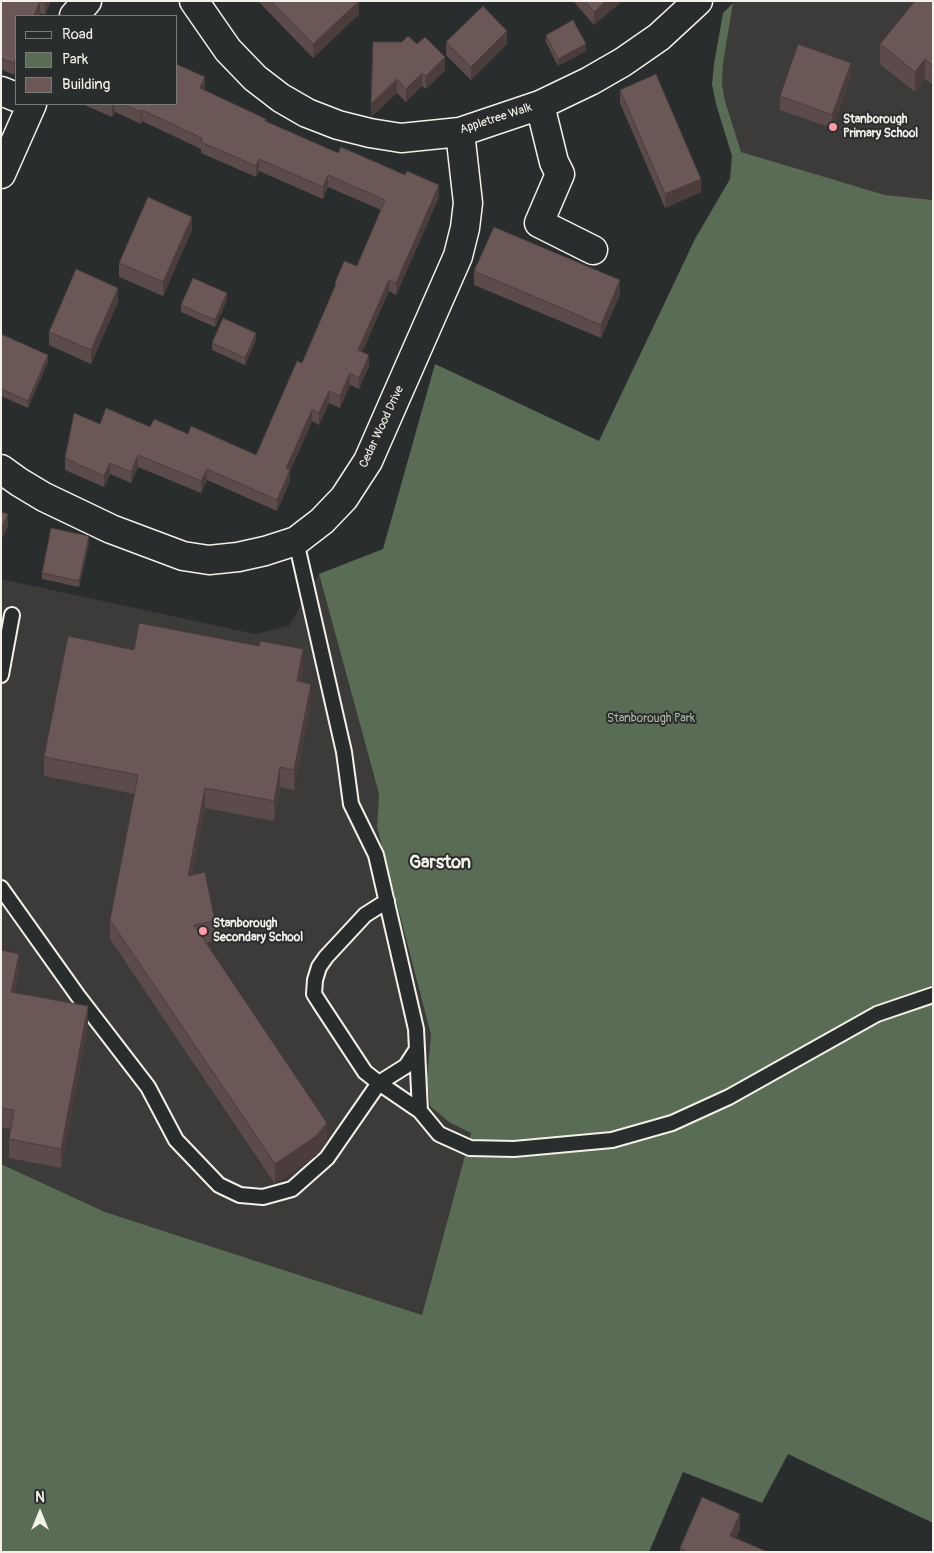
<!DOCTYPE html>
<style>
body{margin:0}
#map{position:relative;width:934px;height:1553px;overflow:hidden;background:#2a2d2e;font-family:Pangolin,sans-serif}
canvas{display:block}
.frame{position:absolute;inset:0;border:2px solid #f4f1e8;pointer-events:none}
.legend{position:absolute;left:15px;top:15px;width:162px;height:90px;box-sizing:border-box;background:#2a2d2e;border:1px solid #7b7b78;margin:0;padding:6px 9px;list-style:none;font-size:15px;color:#f4f1e8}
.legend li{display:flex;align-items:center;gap:10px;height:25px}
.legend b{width:25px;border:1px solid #7b7b78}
.north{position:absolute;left:15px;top:1488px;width:50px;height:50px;-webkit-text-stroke:4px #2a2d2e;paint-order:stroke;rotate:0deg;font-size:14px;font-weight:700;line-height:20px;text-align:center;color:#f4f1e8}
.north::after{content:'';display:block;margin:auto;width:18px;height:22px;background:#f4f1e8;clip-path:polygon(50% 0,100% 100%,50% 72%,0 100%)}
</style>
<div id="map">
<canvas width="934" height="1553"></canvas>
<div class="frame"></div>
<ul class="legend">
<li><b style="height:6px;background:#2a2d2e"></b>Road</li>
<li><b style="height:14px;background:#5a6c55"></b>Park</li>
<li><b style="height:14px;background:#6a5756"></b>Building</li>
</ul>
<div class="north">N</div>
</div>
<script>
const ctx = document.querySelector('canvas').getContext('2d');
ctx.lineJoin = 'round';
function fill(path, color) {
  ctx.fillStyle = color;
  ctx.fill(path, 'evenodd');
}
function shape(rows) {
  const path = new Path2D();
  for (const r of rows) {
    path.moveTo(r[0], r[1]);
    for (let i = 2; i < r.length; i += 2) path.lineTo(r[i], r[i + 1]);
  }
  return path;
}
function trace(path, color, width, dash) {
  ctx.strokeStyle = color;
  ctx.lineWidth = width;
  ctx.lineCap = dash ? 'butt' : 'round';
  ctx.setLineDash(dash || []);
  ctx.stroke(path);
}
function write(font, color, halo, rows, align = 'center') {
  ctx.font = font + ' Pangolin,sans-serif';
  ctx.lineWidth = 4;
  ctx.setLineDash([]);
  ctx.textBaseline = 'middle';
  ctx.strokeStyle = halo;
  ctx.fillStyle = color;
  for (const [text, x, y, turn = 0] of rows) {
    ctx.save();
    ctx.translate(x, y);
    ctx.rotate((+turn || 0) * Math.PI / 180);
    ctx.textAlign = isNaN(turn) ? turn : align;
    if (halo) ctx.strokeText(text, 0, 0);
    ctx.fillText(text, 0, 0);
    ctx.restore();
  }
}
fill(shape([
 [735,1,933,1,933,200,885,195,741,153,725,101,722,84,723,64,733,3],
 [319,574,379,794,377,827,431,1035,427,1078,449,1122,471,1133,422,1315,105,1212,1,1164,1,579,255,634,289,626]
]), '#3d3a3a');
fill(shape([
 [733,3,723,64,722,84,725,101,741,152,885,195,933,200,933,1523,788,1454,762,1503,683,1472,649,1552,1,1552,1,1164,105,1212,422,1315,471,1133,449,1122,430,1106,427,1078,431,1035,377,827,379,794,319,574,383,549,435,364,599,441,695,239,730,179,732,156,716,104,712,84,714,64,723,13]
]), '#5a6c55');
const lane = shape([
 [296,541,344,752,351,804,376,855,416,1029,420,1111,439,1134,470,1148,514,1149,612,1140,672,1123,729,1097,877,1014,933,995],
 [1,675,12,615],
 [1,888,78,996,148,1087,176,1140,219,1185,240,1195,263,1197,292,1189,327,1158,379,1083,365,1072,321,1005,314,994,315,980,319,967,326,957,365,915,387,901],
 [417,1049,406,1066,379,1083,420,1111]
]);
const street = shape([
 [194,1,228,50,255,78,281,98,307,113,338,125,370,133,401,138,460,132,540,105,590,81,623,62,659,37,698,1],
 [74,16,87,1],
 [1,91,16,97],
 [540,105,554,162,560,174,539,223,593,250],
 [1,174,32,104],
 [1,469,19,482,44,497,111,529,183,556,209,560,238,557,265,551,296,541,322,521,344,498,368,461,458,256,465,228,468,203,460,132]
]);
trace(lane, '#f4f1e8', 18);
trace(street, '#f4f1e8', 31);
trace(lane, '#2a2d2e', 14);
trace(street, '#2a2d2e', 28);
fill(shape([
 [1,1,51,1,45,15,40,13,14,75,1,69],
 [258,1,359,1,359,14,313,58],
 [573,1,622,1,594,25],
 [933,1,933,85,925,79,915,92,880,64,880,44],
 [546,35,586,51,558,66,546,42],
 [373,42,445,70,426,89,422,86,406,102,397,93,371,117],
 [446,42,507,44,471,80,446,55],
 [851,77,832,128,780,110,780,96],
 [205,88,204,90,266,121,439,197,396,295,389,291,362,352,369,366,359,389,350,385,340,408,329,403,319,425,312,421,290,471,290,481,277,511,207,480,201,493,138,467,131,483,110,474,104,487,65,470,65,458,100,424,150,427,188,434,256,455,302,363,335,287,335,283,357,266,381,210,328,187,323,199,259,171,256,177,201,153,201,149,142,121,141,124,115,112,112,117,82,104,176,104],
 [620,90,701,192,665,208,620,103],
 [192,230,163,296,119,277,119,263],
 [474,271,620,294,601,338,474,285],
 [227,300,215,327,181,312,181,305],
 [118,302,91,364,49,345,49,332],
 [1,334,48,362,28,408,1,396],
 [256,340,245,365,212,350,212,343],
 [89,543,79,587,42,579,42,573],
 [134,650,303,668,301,682,311,704,294,790,280,787,274,821,205,808,192,875,215,921,215,941,205,943,327,1142,316,1156,275,1184,110,939,110,920,135,794,44,776,44,757],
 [1,950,19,973,15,992,88,1025,61,1168,9,1158,9,1139,11,1129,1,1127],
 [740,1530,736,1538,768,1552,680,1552,680,1548]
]), '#5b4b4a');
fill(shape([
 [40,1,40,13,38,16,34,16],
 [46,1,51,1,45,15,45,4],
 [359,1,359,14,313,58,313,44],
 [606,1,622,1,594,25,594,12],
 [507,31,507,44,471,80,471,67],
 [586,44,586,51,558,66,558,59],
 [16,57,16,69,14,75,14,63],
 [445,57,445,70,426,89,426,76],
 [925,59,925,79,915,92,915,72],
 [851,63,851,77,832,128,832,115],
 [422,73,422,86,406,102,406,89],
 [205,77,205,88,200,100,200,88],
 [397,79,397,93,371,117,371,104],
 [113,104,115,104,115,112,112,117,112,105],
 [142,110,142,121,141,124,141,112],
 [259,159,259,171,256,177,256,166],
 [328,175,328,187,323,199,323,187],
 [701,179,701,192,665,208,665,194],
 [439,185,439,197,396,295,396,283],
 [192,217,192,230,163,296,163,282],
 [389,280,389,291,358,362,358,350],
 [620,280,620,294,601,338,601,325],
 [118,288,118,302,91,364,91,350],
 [227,293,227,300,215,327,215,320],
 [256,333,256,340,245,365,245,358],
 [48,355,48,362,28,408,28,401],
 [369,355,369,366,359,389,359,378],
 [350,373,350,385,340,408,340,396],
 [329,391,329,403,319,425,319,413],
 [312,410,312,421,290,471,290,481,277,511,277,500,286,468],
 [138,455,138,467,131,483,131,472],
 [110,463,110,474,104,487,104,476],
 [207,469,207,480,201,493,201,481],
 [8,514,8,527,1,541,1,529],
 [89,536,89,543,79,587,79,581],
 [303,649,303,668,297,701,297,681],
 [311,684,311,704,294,790,294,770],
 [280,767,280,787,274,821,274,801],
 [205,788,205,808,188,895,188,876],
 [19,954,19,973,11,1011,11,992],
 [88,1006,88,1025,61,1168,61,1149],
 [327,1123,327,1142,316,1156,275,1184,275,1164],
 [740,1514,740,1530,730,1552,730,1536]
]), '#4a3d3c');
const building = shape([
 [1,1,46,1,45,4,40,1,34,16,16,16,16,57,14,63,1,58,1,1],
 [271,1,359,1,313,44,271,1],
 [585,1,606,1,594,12,585,1],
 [915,1,933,1,933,66,925,59,915,72,880,44,915,1],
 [483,6,507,31,471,67,446,42,483,6],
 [573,20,586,44,558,59,546,35,573,20],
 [408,36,417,44,425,37,445,57,426,76,422,73,406,89,397,79,371,104,373,42,402,42,408,36],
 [798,44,851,63,832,115,780,96,798,44],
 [176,64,205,77,200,88,266,119,265,121,338,153,341,147,405,175,407,171,439,185,396,283,389,280,358,350,369,355,359,378,350,373,340,396,329,391,319,413,312,410,286,468,290,470,277,500,207,469,201,481,138,455,131,472,110,463,104,476,65,458,74,413,100,424,106,408,150,427,154,419,188,434,191,426,256,455,297,361,302,363,336,284,335,283,344,261,357,266,385,200,328,175,323,187,259,159,256,166,201,142,202,138,142,110,141,112,123,104,176,104,176,64],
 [656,74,701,179,665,194,620,90,656,74],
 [148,197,192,217,163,282,119,263,148,197],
 [494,227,620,280,601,325,474,271,494,227],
 [76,269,118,288,91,350,49,332,76,269],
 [193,278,227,293,215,320,181,305,193,278],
 [223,318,256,333,245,358,212,343,223,318],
 [1,334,48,355,28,401,1,389,1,334],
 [1,512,8,514,1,529,1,512],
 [51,528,89,536,79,581,42,573,51,528],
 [139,623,259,646,260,641,303,649,297,681,311,684,294,770,280,767,274,801,205,788,188,876,205,872,215,921,194,925,327,1123,316,1136,275,1164,110,920,138,775,44,757,68,636,134,650,139,623],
 [1,950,19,954,11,992,88,1006,61,1149,9,1139,14,1110,1,1108,1,950],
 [702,1497,740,1514,730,1536,768,1552,688,1552,680,1548,702,1497]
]);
fill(building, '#6a5756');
trace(building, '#4a3d3c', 1);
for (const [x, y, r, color] of [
 [833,127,5,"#ff9aa2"],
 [203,931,5,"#ff9aa2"]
]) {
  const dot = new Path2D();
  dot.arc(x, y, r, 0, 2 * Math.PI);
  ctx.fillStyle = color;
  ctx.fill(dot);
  trace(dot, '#2a2d2e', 2);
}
write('12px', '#f4f1e8', '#2a2d2e', [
 ["Appletree Walk",496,119,-18],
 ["Cedar Wood Drive",382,427,-65]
]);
write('bold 12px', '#f4f1e8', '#2a2d2e', [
 ["Stanborough",843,120],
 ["Primary School",843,134],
 ["Stanborough",213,924],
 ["Secondary School",213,938]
], 'left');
write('12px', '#afb5a6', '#2a2d2e', [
 ["Stanborough Park",651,719]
]);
write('bold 18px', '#f4f1e8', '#2a2d2e', [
 ["Garston",440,863]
]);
</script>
